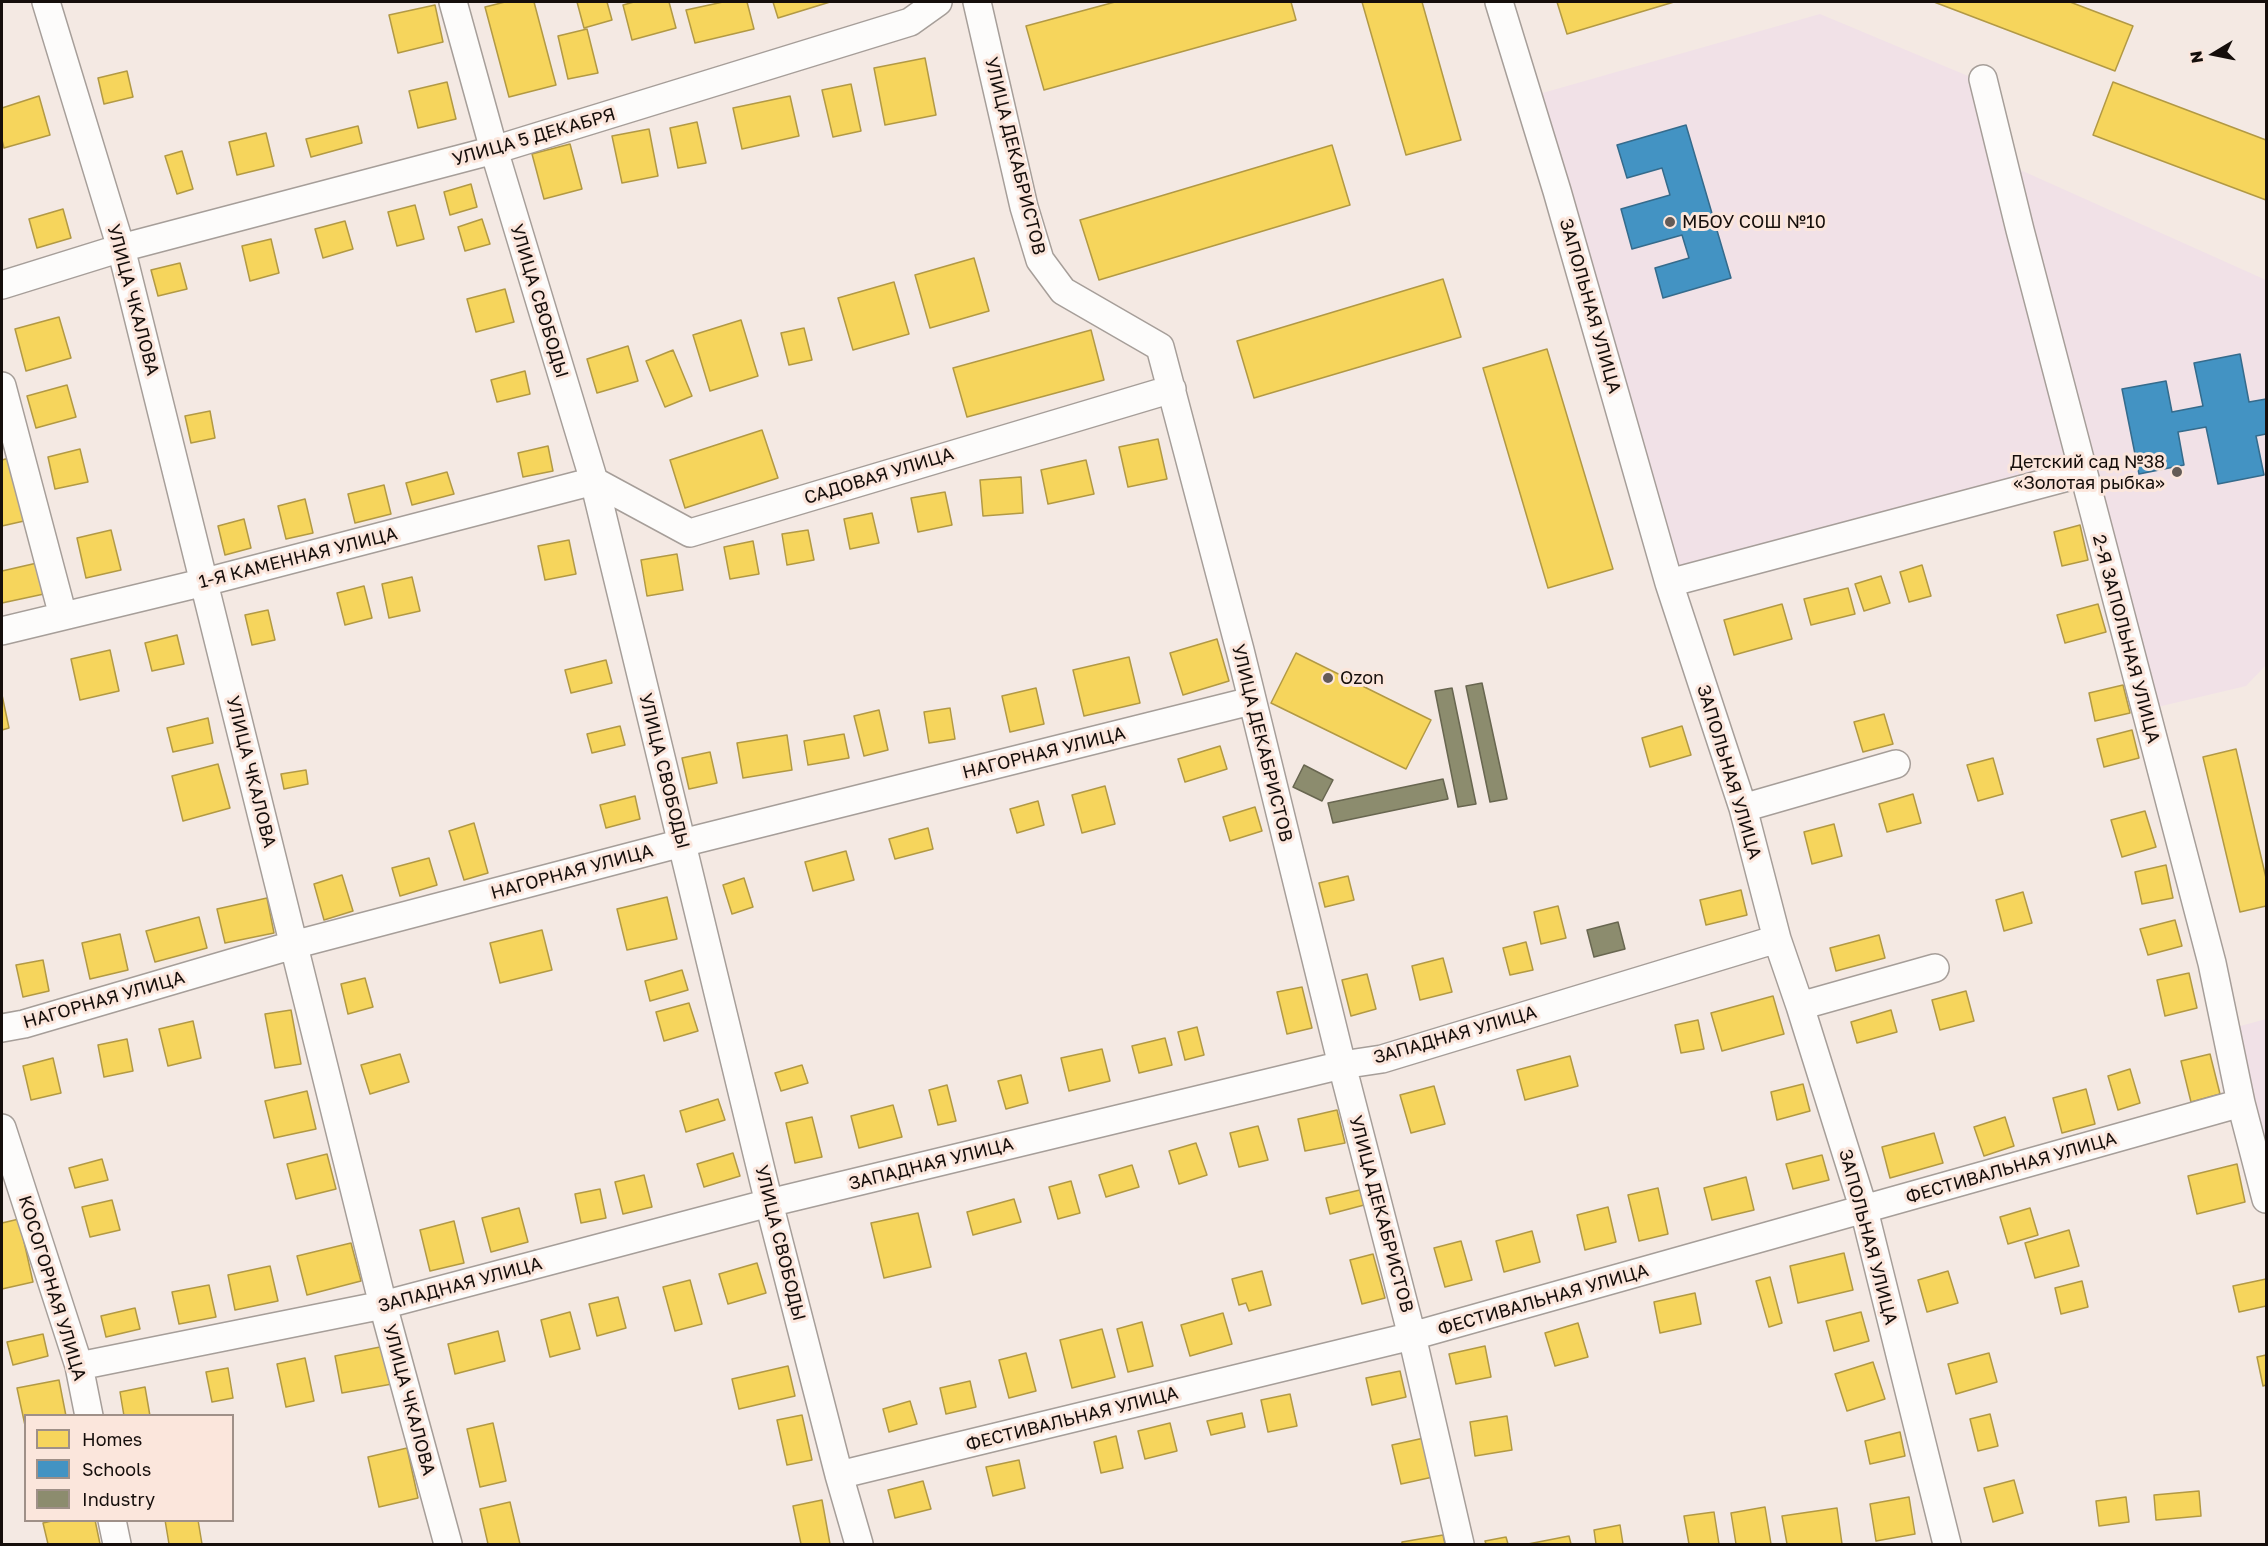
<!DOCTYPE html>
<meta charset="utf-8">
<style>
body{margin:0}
#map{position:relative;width:2268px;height:1546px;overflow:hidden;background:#f4e9e3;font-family:"Golos Text",sans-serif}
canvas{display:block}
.frame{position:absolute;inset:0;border:3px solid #150e0b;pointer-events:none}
.legend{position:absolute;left:24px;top:1414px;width:210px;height:108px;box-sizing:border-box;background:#fbe6dc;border:2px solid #9f9088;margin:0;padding:8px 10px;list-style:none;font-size:18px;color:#150e0b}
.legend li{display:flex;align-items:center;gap:12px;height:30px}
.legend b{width:30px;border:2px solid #9f9088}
.north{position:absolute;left:2184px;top:24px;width:60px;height:60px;-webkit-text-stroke:4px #fbe6dc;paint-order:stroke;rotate:260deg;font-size:16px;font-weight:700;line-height:24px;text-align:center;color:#150e0b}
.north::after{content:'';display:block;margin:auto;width:21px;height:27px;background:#150e0b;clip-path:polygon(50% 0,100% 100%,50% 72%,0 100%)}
</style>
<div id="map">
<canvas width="2268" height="1546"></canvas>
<div class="frame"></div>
<ul class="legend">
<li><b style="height:16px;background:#f6d55c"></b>Homes</li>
<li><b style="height:16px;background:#4393c3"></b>Schools</li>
<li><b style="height:16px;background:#8c8c6e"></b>Industry</li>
</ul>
<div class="north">N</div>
</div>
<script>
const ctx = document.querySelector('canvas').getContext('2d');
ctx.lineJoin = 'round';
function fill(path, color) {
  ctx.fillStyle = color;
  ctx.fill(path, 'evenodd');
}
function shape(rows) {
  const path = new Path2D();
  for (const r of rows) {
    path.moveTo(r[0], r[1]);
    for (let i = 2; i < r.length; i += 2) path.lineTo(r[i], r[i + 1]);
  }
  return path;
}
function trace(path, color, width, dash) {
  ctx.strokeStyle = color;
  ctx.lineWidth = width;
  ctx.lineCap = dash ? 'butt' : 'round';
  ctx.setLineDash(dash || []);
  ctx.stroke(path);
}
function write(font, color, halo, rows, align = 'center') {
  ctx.font = font + ' "Golos Text",sans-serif';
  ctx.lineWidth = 6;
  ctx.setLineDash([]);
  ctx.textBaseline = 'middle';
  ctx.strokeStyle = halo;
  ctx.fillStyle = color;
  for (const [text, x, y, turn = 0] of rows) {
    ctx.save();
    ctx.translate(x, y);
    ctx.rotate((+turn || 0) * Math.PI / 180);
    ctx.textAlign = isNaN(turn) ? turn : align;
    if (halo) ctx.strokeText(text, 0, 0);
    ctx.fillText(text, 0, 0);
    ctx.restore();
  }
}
fill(shape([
 [1820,14,1980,81,2077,468,1668,579,1532,96],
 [2007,164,2266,280,2266,665,2246,686,2149,709],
 [2266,1019,2266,1186,2222,1031]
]), '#f1e1e7');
const homes = shape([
 [505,2,534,2,556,85,509,97,485,7,505,2],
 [577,2,607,2,612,20,584,28,577,2],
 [634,2,669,2,676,28,632,40,623,5,634,2],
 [723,2,747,2,754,29,695,43,686,10,723,2],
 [773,2,830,2,778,18,773,2],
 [1115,2,1291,2,1296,20,1044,90,1026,26,1115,2],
 [1362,2,1422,2,1461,140,1406,155,1362,2],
 [1557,2,1674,2,1567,34,1557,2],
 [1934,2,2070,2,2133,26,2115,71,1934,2],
 [435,5,443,42,398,53,389,15,435,5],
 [587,29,598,73,568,79,558,36,587,29],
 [925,58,936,115,885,125,874,68,925,58],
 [127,71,133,97,104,104,98,78,127,71],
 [447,82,456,119,418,128,409,91,447,82],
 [2113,82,2266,140,2266,200,2093,135,2113,82],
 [851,84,861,131,833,137,822,90,851,84],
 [39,96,50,135,4,148,2,140,2,108,39,96],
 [790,96,799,136,742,149,733,108,790,96],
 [697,122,706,163,678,168,670,128,697,122],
 [358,126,362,143,311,157,306,139,358,126],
 [649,129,658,176,622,183,612,136,649,129],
 [266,133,274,166,237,175,229,142,266,133],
 [570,144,582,189,544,199,532,154,570,144],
 [1332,145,1350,205,1099,280,1080,220,1332,145],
 [182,151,193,189,177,194,165,156,182,151],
 [471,184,477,207,450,215,444,192,471,184],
 [415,205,424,239,397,246,388,212,415,205],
 [63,209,71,238,37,248,29,219,63,209],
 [482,219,490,244,465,251,458,227,482,219],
 [345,221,353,249,323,258,315,229,345,221],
 [271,239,279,273,250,281,242,246,271,239],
 [974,258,989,311,930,328,915,275,974,258],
 [180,263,187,289,158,296,151,270,180,263],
 [1443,279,1461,337,1254,398,1237,341,1443,279],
 [894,282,909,334,853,350,838,298,894,282],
 [505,289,514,322,476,332,467,299,505,289],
 [59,317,71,358,26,371,15,329,59,317],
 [741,320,758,376,710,391,693,335,741,320],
 [804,328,812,360,789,365,781,333,804,328],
 [1091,330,1104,380,967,417,953,368,1091,330],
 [628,346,638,381,597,393,587,359,628,346],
 [1547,349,1613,569,1548,588,1483,368,1547,349],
 [673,350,692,396,665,407,646,361,673,350],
 [525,371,530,394,497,402,491,380,525,371],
 [67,385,76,417,36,428,27,396,67,385],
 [210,411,215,438,191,443,185,416,210,411],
 [762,430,778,478,685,508,670,460,762,430],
 [1158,439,1167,479,1128,487,1119,447,1158,439],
 [548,446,553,471,523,477,518,453,548,446],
 [80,449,88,482,55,489,48,457,80,449],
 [9,458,24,521,2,526,2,460,9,458],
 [1086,460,1094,494,1048,504,1041,470,1086,460],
 [447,472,454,494,412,505,406,483,447,472],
 [1021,477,1023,513,983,516,980,480,1021,477],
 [384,485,391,514,355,523,348,494,384,485],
 [945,492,952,525,918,532,911,498,945,492],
 [305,499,313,533,286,539,278,506,305,499],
 [872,513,879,543,850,549,844,519,872,513],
 [244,519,251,548,225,555,218,526,244,519],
 [2080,525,2088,560,2062,566,2054,532,2080,525],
 [111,530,121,570,86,578,77,538,111,530],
 [808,530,814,560,787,565,782,534,808,530],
 [569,540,576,574,545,580,538,546,569,540],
 [753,541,759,574,730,579,724,547,753,541],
 [677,554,683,590,647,596,641,560,677,554],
 [37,563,44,594,2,603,2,571,37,563],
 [1922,565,1931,596,1909,602,1900,572,1922,565],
 [1881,576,1890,603,1864,611,1855,584,1881,576],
 [412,577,420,611,389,618,382,584,412,577],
 [364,586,372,618,345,625,337,593,364,586],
 [1848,588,1855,614,1811,625,1804,599,1848,588],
 [1782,604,1792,639,1734,655,1724,620,1782,604],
 [2098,604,2106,632,2065,643,2057,615,2098,604],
 [268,610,275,640,252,645,245,615,268,610],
 [177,635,184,664,152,671,145,643,177,635],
 [1217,639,1229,681,1183,695,1170,653,1217,639],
 [110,650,119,691,80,700,71,659,110,650],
 [1296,653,1431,720,1406,769,1271,703,1296,653],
 [1129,657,1140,703,1084,716,1073,670,1129,657],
 [606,660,612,683,571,693,565,670,606,660],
 [2123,685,2130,713,2095,721,2089,693,2123,685],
 [1036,688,1044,724,1010,732,1002,696,1036,688],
 [2,695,9,728,2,730,2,695],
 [950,708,955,739,929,743,924,712,950,708],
 [879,710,888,750,864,756,854,716,879,710],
 [1884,714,1893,744,1863,752,1854,722,1884,714],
 [208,718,213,743,173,752,167,728,208,718],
 [620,726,625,745,592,753,587,734,620,726],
 [1682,726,1691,755,1650,767,1642,738,1682,726],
 [2132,730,2139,758,2104,767,2097,739,2132,730],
 [844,734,849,758,808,765,804,741,844,734],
 [787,735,792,770,743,778,737,743,787,735],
 [1220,746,1227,769,1185,782,1178,759,1220,746],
 [2236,749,2266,878,2266,906,2240,912,2203,757,2236,749],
 [710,752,717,783,689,789,682,758,710,752],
 [1993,758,2003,794,1978,801,1967,765,1993,758],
 [218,764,230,808,183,821,172,776,218,764],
 [306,770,308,784,284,789,281,774,306,770],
 [1105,786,1115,824,1082,833,1072,795,1105,786],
 [1913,794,1921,823,1887,832,1879,804,1913,794],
 [635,796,640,819,606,828,600,805,635,796],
 [1038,801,1044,825,1017,833,1010,809,1038,801],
 [1255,807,1262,831,1230,841,1223,817,1255,807],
 [2145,811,2156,847,2122,857,2111,820,2145,811],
 [474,823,488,873,464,880,449,831,474,823],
 [1834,824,1842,856,1812,864,1804,832,1834,824],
 [928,828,933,849,895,859,889,839,928,828],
 [846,851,854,880,813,891,805,862,846,851],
 [429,858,437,885,400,896,392,868,429,858],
 [2166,865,2173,898,2142,904,2135,872,2166,865],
 [342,875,353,911,324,920,314,884,342,875],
 [1348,876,1354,900,1325,907,1319,883,1348,876],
 [744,878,753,907,732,914,723,885,744,878],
 [1741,890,1747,915,1706,925,1700,900,1741,890],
 [2023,892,2032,923,2004,931,1996,900,2023,892],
 [667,897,677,939,627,950,617,909,667,897],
 [267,898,274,933,225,943,217,909,267,898],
 [1558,906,1566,938,1541,944,1534,912,1558,906],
 [199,917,207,948,155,962,146,931,199,917],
 [2175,920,2182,946,2148,955,2140,929,2175,920],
 [542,930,552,970,500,983,490,943,542,930],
 [120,934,128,970,90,979,82,943,120,934],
 [1879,935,1885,958,1836,971,1830,948,1879,935],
 [1526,942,1533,970,1510,975,1503,948,1526,942],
 [1443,958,1452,992,1420,1000,1412,966,1443,958],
 [43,960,49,991,23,997,16,965,43,960],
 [682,970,688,990,650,1001,645,981,682,970],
 [2189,973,2197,1008,2165,1016,2157,980,2189,973],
 [1367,974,1376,1009,1351,1016,1342,980,1367,974],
 [365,978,373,1007,348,1014,341,984,365,978],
 [1302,987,1312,1028,1287,1034,1277,992,1302,987],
 [1966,991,1974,1021,1940,1030,1932,1000,1966,991],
 [1773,996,1784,1034,1722,1051,1711,1013,1773,996],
 [689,1003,698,1031,664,1041,656,1012,689,1003],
 [291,1010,301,1064,275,1068,265,1014,291,1010],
 [1891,1010,1897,1032,1857,1043,1851,1022,1891,1010],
 [1698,1020,1704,1049,1681,1053,1675,1025,1698,1020],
 [193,1021,201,1058,168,1066,159,1029,193,1021],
 [1197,1027,1204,1055,1185,1060,1178,1032,1197,1027],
 [1165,1038,1172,1065,1139,1073,1132,1046,1165,1038],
 [127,1039,133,1071,104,1077,98,1045,127,1039],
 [1102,1049,1110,1081,1069,1091,1061,1058,1102,1049],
 [400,1054,409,1082,370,1094,361,1065,400,1054],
 [2210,1054,2220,1094,2191,1102,2181,1061,2210,1054],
 [1570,1056,1578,1086,1525,1100,1517,1070,1570,1056],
 [53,1058,61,1093,31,1100,23,1066,53,1058],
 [802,1065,808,1083,781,1091,775,1073,802,1065],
 [2130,1069,2140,1103,2118,1110,2108,1076,2130,1069],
 [1021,1075,1028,1103,1006,1109,998,1081,1021,1075],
 [1803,1084,1810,1111,1777,1120,1771,1092,1803,1084],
 [947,1085,956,1121,938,1125,929,1090,947,1085],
 [1434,1086,1445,1124,1411,1133,1400,1095,1434,1086],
 [2086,1089,2095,1124,2062,1133,2053,1098,2086,1089],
 [307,1091,316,1129,274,1138,265,1101,307,1091],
 [718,1099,725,1120,686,1132,680,1111,718,1099],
 [893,1105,902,1137,859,1148,851,1116,893,1105],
 [1337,1110,1345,1143,1305,1151,1298,1119,1337,1110],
 [812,1117,822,1157,795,1163,786,1123,812,1117],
 [2005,1117,2014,1146,1984,1156,1974,1127,2005,1117],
 [1258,1126,1268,1160,1239,1167,1230,1133,1258,1126],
 [1934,1133,1943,1163,1890,1178,1882,1147,1934,1133],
 [1196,1143,1207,1175,1179,1184,1169,1151,1196,1143],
 [733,1153,740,1176,704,1187,697,1164,733,1153],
 [327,1154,336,1189,296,1199,287,1164,327,1154],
 [1822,1155,1829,1180,1793,1189,1786,1164,1822,1155],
 [102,1159,108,1180,75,1188,69,1168,102,1159],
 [2237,1164,2245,1202,2197,1214,2188,1176,2237,1164],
 [1132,1165,1139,1187,1106,1197,1099,1175,1132,1165],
 [644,1175,652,1207,623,1214,615,1182,644,1175],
 [1746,1177,1754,1210,1712,1220,1704,1188,1746,1177],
 [1071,1181,1080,1213,1058,1219,1049,1187,1071,1181],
 [1658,1188,1668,1234,1639,1241,1628,1195,1658,1188],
 [600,1189,606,1218,581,1223,575,1194,600,1189],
 [1364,1189,1368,1204,1330,1214,1326,1198,1364,1189],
 [1014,1199,1021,1222,973,1235,967,1212,1014,1199],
 [112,1200,120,1230,90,1237,82,1207,112,1200],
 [1608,1207,1616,1242,1585,1250,1577,1215,1608,1207],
 [519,1208,528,1242,491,1252,482,1218,519,1208],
 [2030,1208,2038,1235,2008,1244,2000,1217,2030,1208],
 [918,1213,931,1267,884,1278,871,1223,918,1213],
 [19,1219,33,1282,2,1289,2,1223,19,1219],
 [454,1221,464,1263,430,1271,420,1230,454,1221],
 [2069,1230,2079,1266,2035,1278,2025,1243,2069,1230],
 [1532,1231,1540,1262,1504,1272,1496,1241,1532,1231],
 [1461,1241,1472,1280,1445,1287,1434,1248,1461,1241],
 [351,1243,361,1281,307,1295,297,1256,351,1243],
 [1844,1253,1853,1290,1798,1303,1790,1266,1844,1253],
 [1373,1254,1385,1298,1362,1304,1350,1260,1373,1254],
 [757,1263,766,1293,728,1304,719,1274,757,1263],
 [270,1266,278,1301,235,1310,228,1275,270,1266],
 [1262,1271,1271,1305,1249,1311,1246,1303,1239,1305,1232,1279,1262,1271],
 [1948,1271,1958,1303,1927,1312,1918,1280,1948,1271],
 [1770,1277,1782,1323,1769,1327,1756,1281,1770,1277],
 [2266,1279,2266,1306,2239,1312,2233,1286,2266,1279],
 [690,1280,702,1324,675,1331,663,1287,690,1280],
 [2082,1281,2088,1307,2061,1314,2055,1288,2082,1281],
 [209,1285,216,1317,179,1324,172,1292,209,1285],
 [1695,1293,1701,1324,1660,1333,1654,1302,1695,1293],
 [618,1297,626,1328,597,1336,589,1304,618,1297],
 [135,1308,140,1329,106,1337,101,1316,135,1308],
 [570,1312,580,1349,550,1357,541,1320,570,1312],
 [1861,1312,1869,1341,1834,1351,1826,1321,1861,1312],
 [1223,1313,1232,1344,1190,1356,1181,1325,1223,1313],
 [1142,1322,1153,1366,1128,1372,1117,1329,1142,1322],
 [1578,1323,1588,1357,1555,1366,1545,1333,1578,1323],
 [1102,1329,1115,1377,1072,1388,1060,1340,1102,1329],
 [498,1331,505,1361,455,1374,448,1344,498,1331],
 [43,1334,48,1356,13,1365,7,1342,43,1334],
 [385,1346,392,1384,342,1393,335,1356,385,1346],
 [1485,1346,1491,1377,1456,1384,1449,1354,1485,1346],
 [1026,1353,1036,1391,1009,1398,999,1360,1026,1353],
 [1989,1353,1997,1382,1956,1394,1948,1364,1989,1353],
 [2266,1355,2266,1385,2263,1386,2257,1357,2266,1355],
 [305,1358,314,1401,286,1407,277,1364,305,1358],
 [1873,1362,1885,1399,1847,1411,1835,1374,1873,1362],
 [788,1366,795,1396,739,1409,732,1379,788,1366],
 [228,1368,233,1398,212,1402,206,1372,228,1368],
 [1400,1371,1406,1397,1372,1405,1366,1378,1400,1371],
 [59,1380,66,1416,26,1416,26,1430,17,1388,59,1380],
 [970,1381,976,1407,946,1414,940,1388,970,1381],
 [145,1387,150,1416,124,1416,120,1392,145,1387],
 [1290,1394,1297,1426,1268,1432,1261,1400,1290,1394],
 [910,1401,917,1424,889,1432,883,1409,910,1401],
 [1242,1413,1245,1427,1211,1435,1207,1421,1242,1413],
 [1990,1414,1998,1446,1978,1451,1970,1419,1990,1414],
 [802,1415,812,1460,787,1465,777,1420,802,1415],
 [1507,1416,1512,1450,1475,1456,1470,1422,1507,1416],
 [493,1423,506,1481,480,1487,467,1429,493,1423],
 [1170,1423,1177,1451,1145,1459,1138,1431,1170,1423],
 [1900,1432,1905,1456,1870,1464,1865,1441,1900,1432],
 [1116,1436,1123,1468,1101,1473,1094,1442,1116,1436],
 [1424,1438,1433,1477,1401,1484,1392,1445,1424,1438],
 [407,1448,418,1498,379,1507,368,1457,407,1448],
 [1019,1460,1025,1488,993,1496,986,1467,1019,1460],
 [2014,1480,2023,1513,1993,1522,1984,1488,2014,1480],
 [923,1481,931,1509,895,1518,888,1490,923,1481],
 [2199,1491,2201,1516,2156,1520,2154,1495,2199,1491],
 [1909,1497,1915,1534,1876,1541,1870,1504,1909,1497],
 [2126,1497,2129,1522,2099,1526,2096,1501,2126,1497],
 [822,1500,830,1544,801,1544,793,1506,822,1500],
 [510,1502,520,1544,488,1544,480,1509,510,1502],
 [1765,1507,1771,1544,1736,1544,1731,1513,1765,1507],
 [1837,1508,1842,1544,1787,1544,1782,1516,1837,1508],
 [1714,1512,1719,1544,1689,1544,1684,1516,1714,1512],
 [56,1520,95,1520,100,1544,48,1544,43,1523,56,1520],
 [165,1520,198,1520,202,1544,169,1544,165,1520],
 [1620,1525,1623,1544,1596,1544,1594,1530,1620,1525],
 [1443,1535,1445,1544,1402,1544,1402,1542,1443,1535],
 [1569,1536,1571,1544,1528,1544,1569,1536],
 [1506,1537,1508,1544,1486,1544,1485,1541,1506,1537]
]);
fill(homes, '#f6d55c');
trace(homes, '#b29944', 1.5);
const schools = shape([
 [1686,125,1731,278,1663,298,1655,268,1689,258,1682,235,1632,249,1621,209,1670,195,1662,168,1627,178,1617,145,1686,125],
 [2240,354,2249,402,2266,399,2266,434,2256,436,2264,475,2218,484,2206,427,2178,432,2184,465,2139,474,2122,389,2166,381,2172,412,2203,406,2194,363,2240,354]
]);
fill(schools, '#4393c3');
trace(schools, '#356b8c', 1.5);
const industry = shape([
 [1482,683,1507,799,1490,802,1466,686,1482,683],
 [1452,688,1476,804,1458,807,1435,691,1452,688],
 [1304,765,1333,780,1322,801,1293,787,1304,765],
 [1443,779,1448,799,1333,823,1328,803,1443,779],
 [1618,922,1625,949,1594,957,1587,930,1618,922]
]);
fill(industry, '#8c8c6e');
trace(industry, '#686650', 1.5);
const street = shape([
 [46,2,121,248,383,1305,448,1544],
 [453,2,494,150,594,481,769,1203,839,1475,859,1544],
 [977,2,1024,207,1040,260,1063,291,1160,347,1240,650,1342,1065,1412,1336,1460,1544],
 [1499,2,1557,191,1669,583,1743,808,1777,939,1800,1006,1864,1210,1947,1544],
 [1983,79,2020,230,2212,963,2241,1103,2266,1199],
 [2,285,121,248,494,150,910,22,938,2],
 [2,386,63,616],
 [1669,583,2083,473],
 [2,631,205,582,594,481,690,533,1172,389],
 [1743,808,1896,764],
 [1800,1006,1935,968],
 [2,1028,24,1024,293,945,682,843,1251,701],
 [2,1128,79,1366,89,1416],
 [79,1366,383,1305,769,1203,1342,1065,1382,1059,1777,939],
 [839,1475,1412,1336,2241,1103],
 [112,1520,117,1544]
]);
trace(street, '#a69e99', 30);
trace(street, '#fdfcfb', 27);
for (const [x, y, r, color] of [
 [1670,222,6,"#635b57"],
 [2177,472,6,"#635b57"],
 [1328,678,6,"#635b57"]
]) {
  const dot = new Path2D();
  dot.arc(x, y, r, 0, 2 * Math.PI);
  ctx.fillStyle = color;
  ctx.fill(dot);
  trace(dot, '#fbe6dc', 2);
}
write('18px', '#150e0b', '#fbe6dc', [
 ["УЛИЦА 5 ДЕКАБРЯ",534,137,-16],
 ["УЛИЦА ДЕКАБРИСТОВ",1015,156,76],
 ["УЛИЦА ЧКАЛОВА",133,300,75],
 ["УЛИЦА СВОБОДЫ",539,301,73],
 ["ЗАПОЛЬНАЯ УЛИЦА",1590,306,74],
 ["САДОВАЯ УЛИЦА",879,476,-17],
 ["1-Я КАМЕННАЯ УЛИЦА",298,558,-14],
 ["2-Я ЗАПОЛЬНАЯ УЛИЦА",2126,639,75],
 ["УЛИЦА ДЕКАБРИСТОВ",1262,743,76],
 ["НАГОРНАЯ УЛИЦА",1044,753,-14],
 ["УЛИЦА СВОБОДЫ",664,771,76],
 ["УЛИЦА ЧКАЛОВА",251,772,76],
 ["ЗАПОЛЬНАЯ УЛИЦА",1729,772,73],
 ["НАГОРНАЯ УЛИЦА",572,872,-15],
 ["НАГОРНАЯ УЛИЦА",104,1000,-16],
 ["ЗАПАДНАЯ УЛИЦА",1455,1035,-16],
 ["ЗАПАДНАЯ УЛИЦА",931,1164,-14],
 ["ФЕСТИВАЛЬНАЯ УЛИЦА",2011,1168,-16],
 ["УЛИЦА ДЕКАБРИСТОВ",1381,1214,75],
 ["ЗАПОЛЬНАЯ УЛИЦА",1868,1237,75],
 ["УЛИЦА СВОБОДЫ",780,1243,76],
 ["ЗАПАДНАЯ УЛИЦА",460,1285,-15],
 ["КОСОГОРНАЯ УЛИЦА",52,1288,73],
 ["ФЕСТИВАЛЬНАЯ УЛИЦА",1543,1300,-16],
 ["УЛИЦА ЧКАЛОВА",409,1400,75],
 ["ФЕСТИВАЛЬНАЯ УЛИЦА",1072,1419,-14]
]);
write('18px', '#150e0b', '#fbe6dc', [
 ["МБОУ СОШ №10",1682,222],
 ["Детский сад №38",2165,462,"right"],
 ["«Золотая рыбка»",2165,483,"right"],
 ["Ozon",1340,678]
], 'left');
</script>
